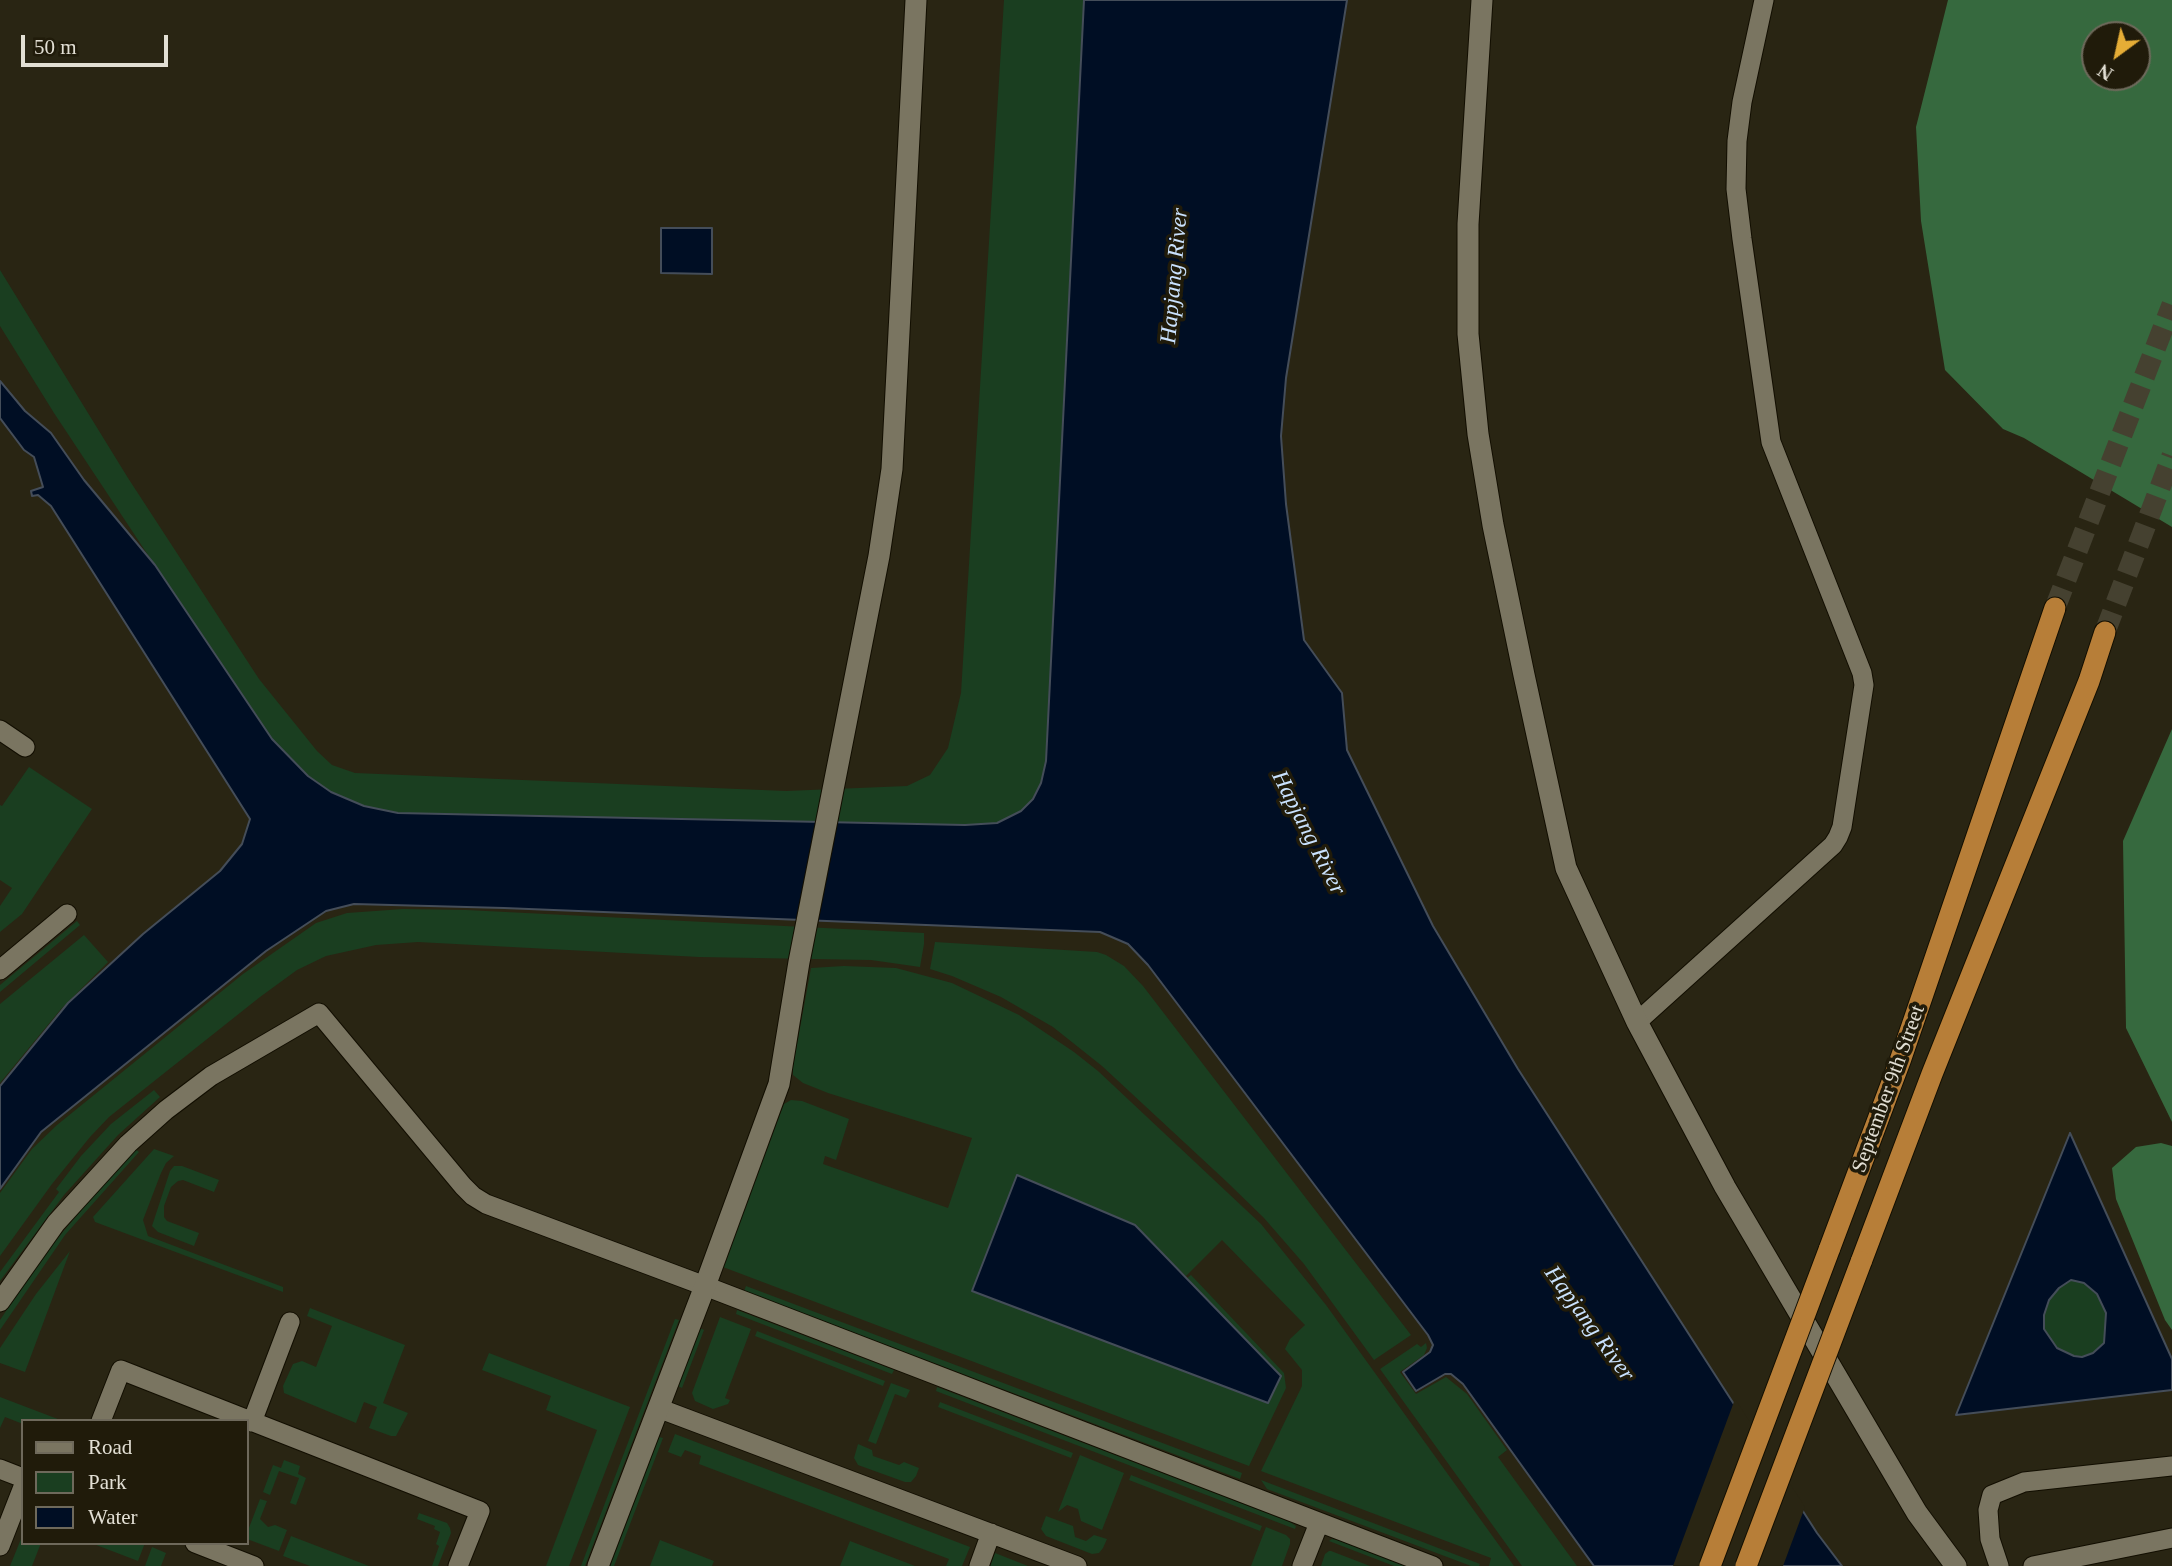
<!DOCTYPE html>
<style>
body{margin:0}
#map{position:relative;width:2172px;height:1566px;overflow:hidden;background:#292513;font-family:"Times New Roman",serif}
canvas{display:block}
.legend{position:absolute;left:21px;top:1419px;width:228px;height:126px;box-sizing:border-box;background:#201b0a;border:2px solid #6e695b;margin:0;padding:9px 12px;list-style:none;font-size:21px;color:#e2dfd4}
.legend li{display:flex;align-items:center;gap:14px;height:35px}
.legend b{width:35px;border:2px solid #6e695b}
.north{position:absolute;left:2081px;top:21px;width:70px;height:70px;box-sizing:border-box;background:#201b0a;border:2px solid #6e695b;border-radius:50%;rotate:213deg;font-size:19px;font-weight:700;line-height:28px;text-align:center;color:#e2dfd4}
.north::after{content:'';display:block;margin:auto;width:24px;height:32px;background:#e5ad36;clip-path:polygon(50% 0,100% 100%,50% 72%,0 100%)}
.scale{position:absolute;left:21px;top:35px;width:147px;height:32px;box-sizing:border-box;border:4px solid #e2dfd4;border-top:0;padding-left:9px;font-size:21px;line-height:24px;white-space:nowrap;color:#e2dfd4;-webkit-text-stroke:5px #201b0a;paint-order:stroke}
</style>
<div id="map">
<canvas width="2172" height="1566"></canvas>
<ul class="legend">
<li><b style="height:9px;background:#7a7561"></b>Road</li>
<li><b style="height:19px;background:#1a3e20"></b>Park</li>
<li><b style="height:19px;background:#000e24"></b>Water</li>
</ul>
<div class="north">N</div>
<div class="scale">50 m</div>
</div>
<script>
const ctx = document.querySelector('canvas').getContext('2d');
ctx.lineJoin = 'round';
function fill(path, color) {
  ctx.fillStyle = color;
  ctx.fill(path, 'evenodd');
}
function shape(rows) {
  const path = new Path2D();
  for (const r of rows) {
    path.moveTo(r[0], r[1]);
    for (let i = 2; i < r.length; i += 2) path.lineTo(r[i], r[i + 1]);
  }
  return path;
}
function trace(path, color, width, dash) {
  ctx.strokeStyle = color;
  ctx.lineWidth = width;
  ctx.lineCap = dash ? 'butt' : 'round';
  ctx.setLineDash(dash || []);
  ctx.stroke(path);
}
function write(font, color, halo, rows, align = 'center') {
  ctx.font = font + ' "Times New Roman",serif';
  ctx.lineWidth = 7;
  ctx.setLineDash([]);
  ctx.textBaseline = 'middle';
  ctx.strokeStyle = halo;
  ctx.fillStyle = color;
  for (const [text, x, y, turn = 0] of rows) {
    ctx.save();
    ctx.translate(x, y);
    ctx.rotate((+turn || 0) * Math.PI / 180);
    ctx.textAlign = isNaN(turn) ? turn : align;
    if (halo) ctx.strokeText(text, 0, 0);
    ctx.fillText(text, 0, 0);
    ctx.restore();
  }
}
fill(shape([
 [1004,0,1084,0,1046,761,1041,783,1033,799,1021,811,997,823,965,825,398,813,364,806,331,792,308,776,272,739,244,700,54,413,0,326,0,270,128,478,259,679,317,751,332,765,355,773,786,791,907,786,930,775,948,748,961,693],
 [29,767,92,809,22,914,0,932,0,906,12,888,0,880,0,805,2,806],
 [403,909,466,910,924,933,924,944,920,967,871,960,699,957,418,942,376,945,326,956,297,970,260,997,109,1117,90,1137,52,1184,0,1256,0,1193,32,1149,57,1125,243,974,316,923,347,913],
 [77,921,80,925,0,992,0,985],
 [84,935,108,962,61,1009,0,1083,0,1004],
 [935,942,1097,952,1106,955,1124,966,1143,986,1411,1335,1374,1360,1304,1264,1264,1218,1227,1182,1102,1066,1053,1027,1001,997,952,976,930,969],
 [844,966,896,968,952,983,1019,1015,1074,1052,1098,1071,1261,1224,1326,1305,1514,1566,1489,1566,1491,1558,1261,1471,1302,1386,1302,1370,1285,1349,1290,1339,1305,1325,1222,1240,1186,1276,1129,1221,1281,1375,1187,1278,1191,1275,1284,1373,1286,1388,1249,1466,723,1267,724,1256,784,1104,791,1100,802,1101,849,1119,836,1160,825,1156,823,1164,948,1208,972,1138,828,1093,803,1083,793,1075,793,1066,811,968],
 [154,1090,160,1097,118,1135,64,1195,0,1281,0,1272,59,1192,56,1189,81,1156,111,1124],
 [134,1148,139,1152,65,1235,0,1330,0,1320,45,1253],
 [154,1149,174,1156,166,1163,161,1173,143,1220,148,1236,283,1287,283,1292,95,1222,93,1217],
 [174,1166,182,1166,219,1180,214,1192,183,1180,178,1181,171,1187,164,1206,164,1217,167,1221,199,1233,194,1246,158,1232,152,1226,170,1171],
 [70,1251,25,1372,0,1363,0,1348,36,1294],
 [2071,1280,2084,1283,2097,1295,2106,1313,2104,1343,2093,1353,2082,1357,2074,1356,2057,1348,2044,1329,2044,1315,2049,1300,2059,1288],
 [746,1286,1242,1473,1240,1479,744,1291],
 [310,1308,405,1345,383,1403,408,1413,396,1436,391,1436,369,1428,377,1407,364,1402,356,1423,284,1393,283,1386,293,1364,302,1361,316,1367,332,1326,307,1316],
 [737,1310,894,1370,892,1374,736,1314],
 [720,1317,751,1329,725,1398,730,1400,728,1404,713,1409,695,1401,692,1393],
 [675,1319,679,1320,585,1566,581,1566],
 [700,1328,704,1330,682,1388,678,1386],
 [757,1331,885,1381,883,1386,755,1336],
 [1426,1343,1427,1348,1424,1355,1400,1372,1416,1394,1446,1377,1467,1394,1507,1450,1498,1457,1577,1566,1522,1566,1380,1369,1417,1344,1421,1347],
 [489,1353,630,1407,569,1566,546,1566,597,1430,546,1410,551,1396,482,1370],
 [891,1383,910,1390,906,1398,895,1394,876,1444,868,1441],
 [937,1387,1290,1522,1296,1526,1295,1529,936,1391],
 [0,1397,63,1421,23,1421,23,1424,5,1417,0,1428],
 [940,1402,1073,1453,1071,1458,938,1407],
 [675,1434,970,1547,962,1566,946,1566,949,1559,699,1464,701,1456,685,1450,681,1457,668,1452],
 [659,1437,663,1438,614,1566,610,1566],
 [858,1444,872,1450,873,1456,899,1465,904,1462,919,1468,916,1476,911,1482,905,1482,858,1465,854,1458],
 [1080,1455,1124,1473,1102,1530,1081,1521,1078,1509,1067,1505,1058,1512],
 [284,1460,300,1466,298,1474,306,1478,296,1505,290,1503,299,1478,279,1471,270,1495,263,1492,273,1465,281,1468],
 [1131,1475,1262,1526,1260,1531,1129,1480],
 [1261,1480,1480,1564,1479,1566,1471,1566,1267,1489],
 [260,1499,267,1501,260,1519,268,1527,275,1525,287,1530,279,1551,247,1539,247,1533],
 [419,1513,447,1523,450,1528,451,1533,438,1566,432,1566,439,1546,436,1544,440,1532,434,1529,435,1526,417,1519],
 [1046,1516,1073,1526,1075,1537,1086,1541,1094,1535,1107,1539,1103,1548,1099,1553,1092,1554,1046,1536,1041,1529],
 [1266,1527,1286,1535,1290,1539,1290,1544,1282,1566,1251,1566],
 [23,1534,23,1543,41,1543,32,1566,10,1566],
 [291,1536,369,1566,310,1566,283,1556],
 [1332,1539,1338,1540,1406,1566,1394,1566,1329,1541],
 [660,1540,714,1561,712,1566,650,1566],
 [850,1541,915,1566,840,1566],
 [91,1543,145,1543,138,1561],
 [152,1547,166,1553,161,1566,145,1566],
 [1329,1551,1331,1551,1370,1566,1321,1566,1325,1554],
 [995,1553,1028,1566,990,1566]
]), '#1a3e20');
fill(shape([
 [1948,0,2172,0,2172,527,2024,438,2003,429,1945,370,1921,221,1916,127],
 [2095,35,2137,35,2137,77,2095,77],
 [2172,729,2172,1122,2126,1028,2123,841],
 [2161,1143,2172,1146,2172,1330,2165,1320,2116,1199,2112,1168,2136,1147]
]), '#36693e');
const water = shape([
 [1084,0,1347,0,1286,378,1281,436,1286,504,1304,640,1342,693,1347,750,1433,926,1518,1069,1817,1533,1842,1566,1594,1566,1463,1384,1451,1374,1445,1374,1416,1391,1403,1372,1430,1352,1433,1345,1428,1335,1148,965,1128,944,1100,932,504,908,354,904,326,911,266,951,41,1132,0,1189,0,1086,68,1003,143,934,220,871,242,844,250,819,51,506,38,495,32,496,31,491,43,487,34,457,24,450,0,418,0,381,25,411,51,433,84,480,155,565,272,739,308,776,331,792,364,806,398,813,965,825,997,823,1021,811,1033,799,1041,783,1046,761,1084,0],
 [661,228,712,228,712,274,661,273,661,228],
 [2070,1133,2172,1359,2172,1390,1956,1415,2070,1133],
 [2071,1280,2084,1283,2097,1294,2106,1313,2104,1343,2093,1353,2082,1357,2074,1356,2057,1348,2044,1329,2044,1315,2049,1300,2059,1288,2071,1280],
 [1017,1175,1135,1225,1281,1376,1268,1403,972,1291,1017,1175]
]);
fill(water, '#000e24');
trace(water, '#444d59', 2);
fill(shape([
 [1735,1399,1805,1507,1783,1566,1673,1566]
]), '#292513');
trace(shape([
 [2055,608,2172,305],
 [2105,632,2172,456]
]), '#454130', 21, [21, 10]);
const minor = shape([
 [0,730,25,747],
 [0,970,67,914],
 [1637,1022,1833,845,1838,837,1842,827,1864,685,1862,673,1771,442,1742,239,1736,189,1737,141,1742,102,1764,0],
 [0,1302,56,1223,128,1144,166,1110,211,1076,319,1013,463,1186,473,1196,486,1204,705,1286,1433,1566],
 [658,1408,1077,1566],
 [101,1421,121,1370,480,1511,458,1566],
 [252,1422,290,1322],
 [0,1469,23,1478],
 [195,1543,254,1566],
 [0,1546,23,1487],
 [979,1566,991,1533],
 [1302,1566,1319,1523],
 [1999,1566,1990,1539,1988,1510,1992,1495,2024,1482,2172,1466],
 [2033,1566,2172,1538]
]);
const tertiary = shape([
 [1482,0,1468,224,1468,334,1478,434,1493,525,1524,675,1566,868,1637,1022,1725,1187,1917,1513,1956,1566],
 [598,1566,705,1286,779,1084,799,962,879,556,892,469,916,0]
]);
const trunk = shape([
 [1829,1250,1900,1061,2055,608],
 [1861,1262,1932,1074,2089,681,2105,632]
]);
trace(minor, '#120e01', 21);
trace(tertiary, '#120e01', 23);
trace(trunk, '#120e01', 23);
trace(minor, '#7a7561', 19);
trace(tertiary, '#7a7561', 21);
trace(trunk, '#b77e38', 21);
const trunkBridge = shape([
 [1710,1566,1829,1250],
 [1746,1566,1861,1262]
]);
trace(trunkBridge, '#120e01', 23, []);
trace(trunkBridge, '#b77e38', 21);
write('21px', '#e2dfd4', '#201b0a', [
 ["September 9th Street",1889,1089,-70]
]);
write('italic 23px', '#cae2fe', '#201b0a', [
 ["Hapjang River",1175,276,-85],
 ["Hapjang River",1308,833,63],
 ["Hapjang River",1589,1324,54]
]);
</script>
